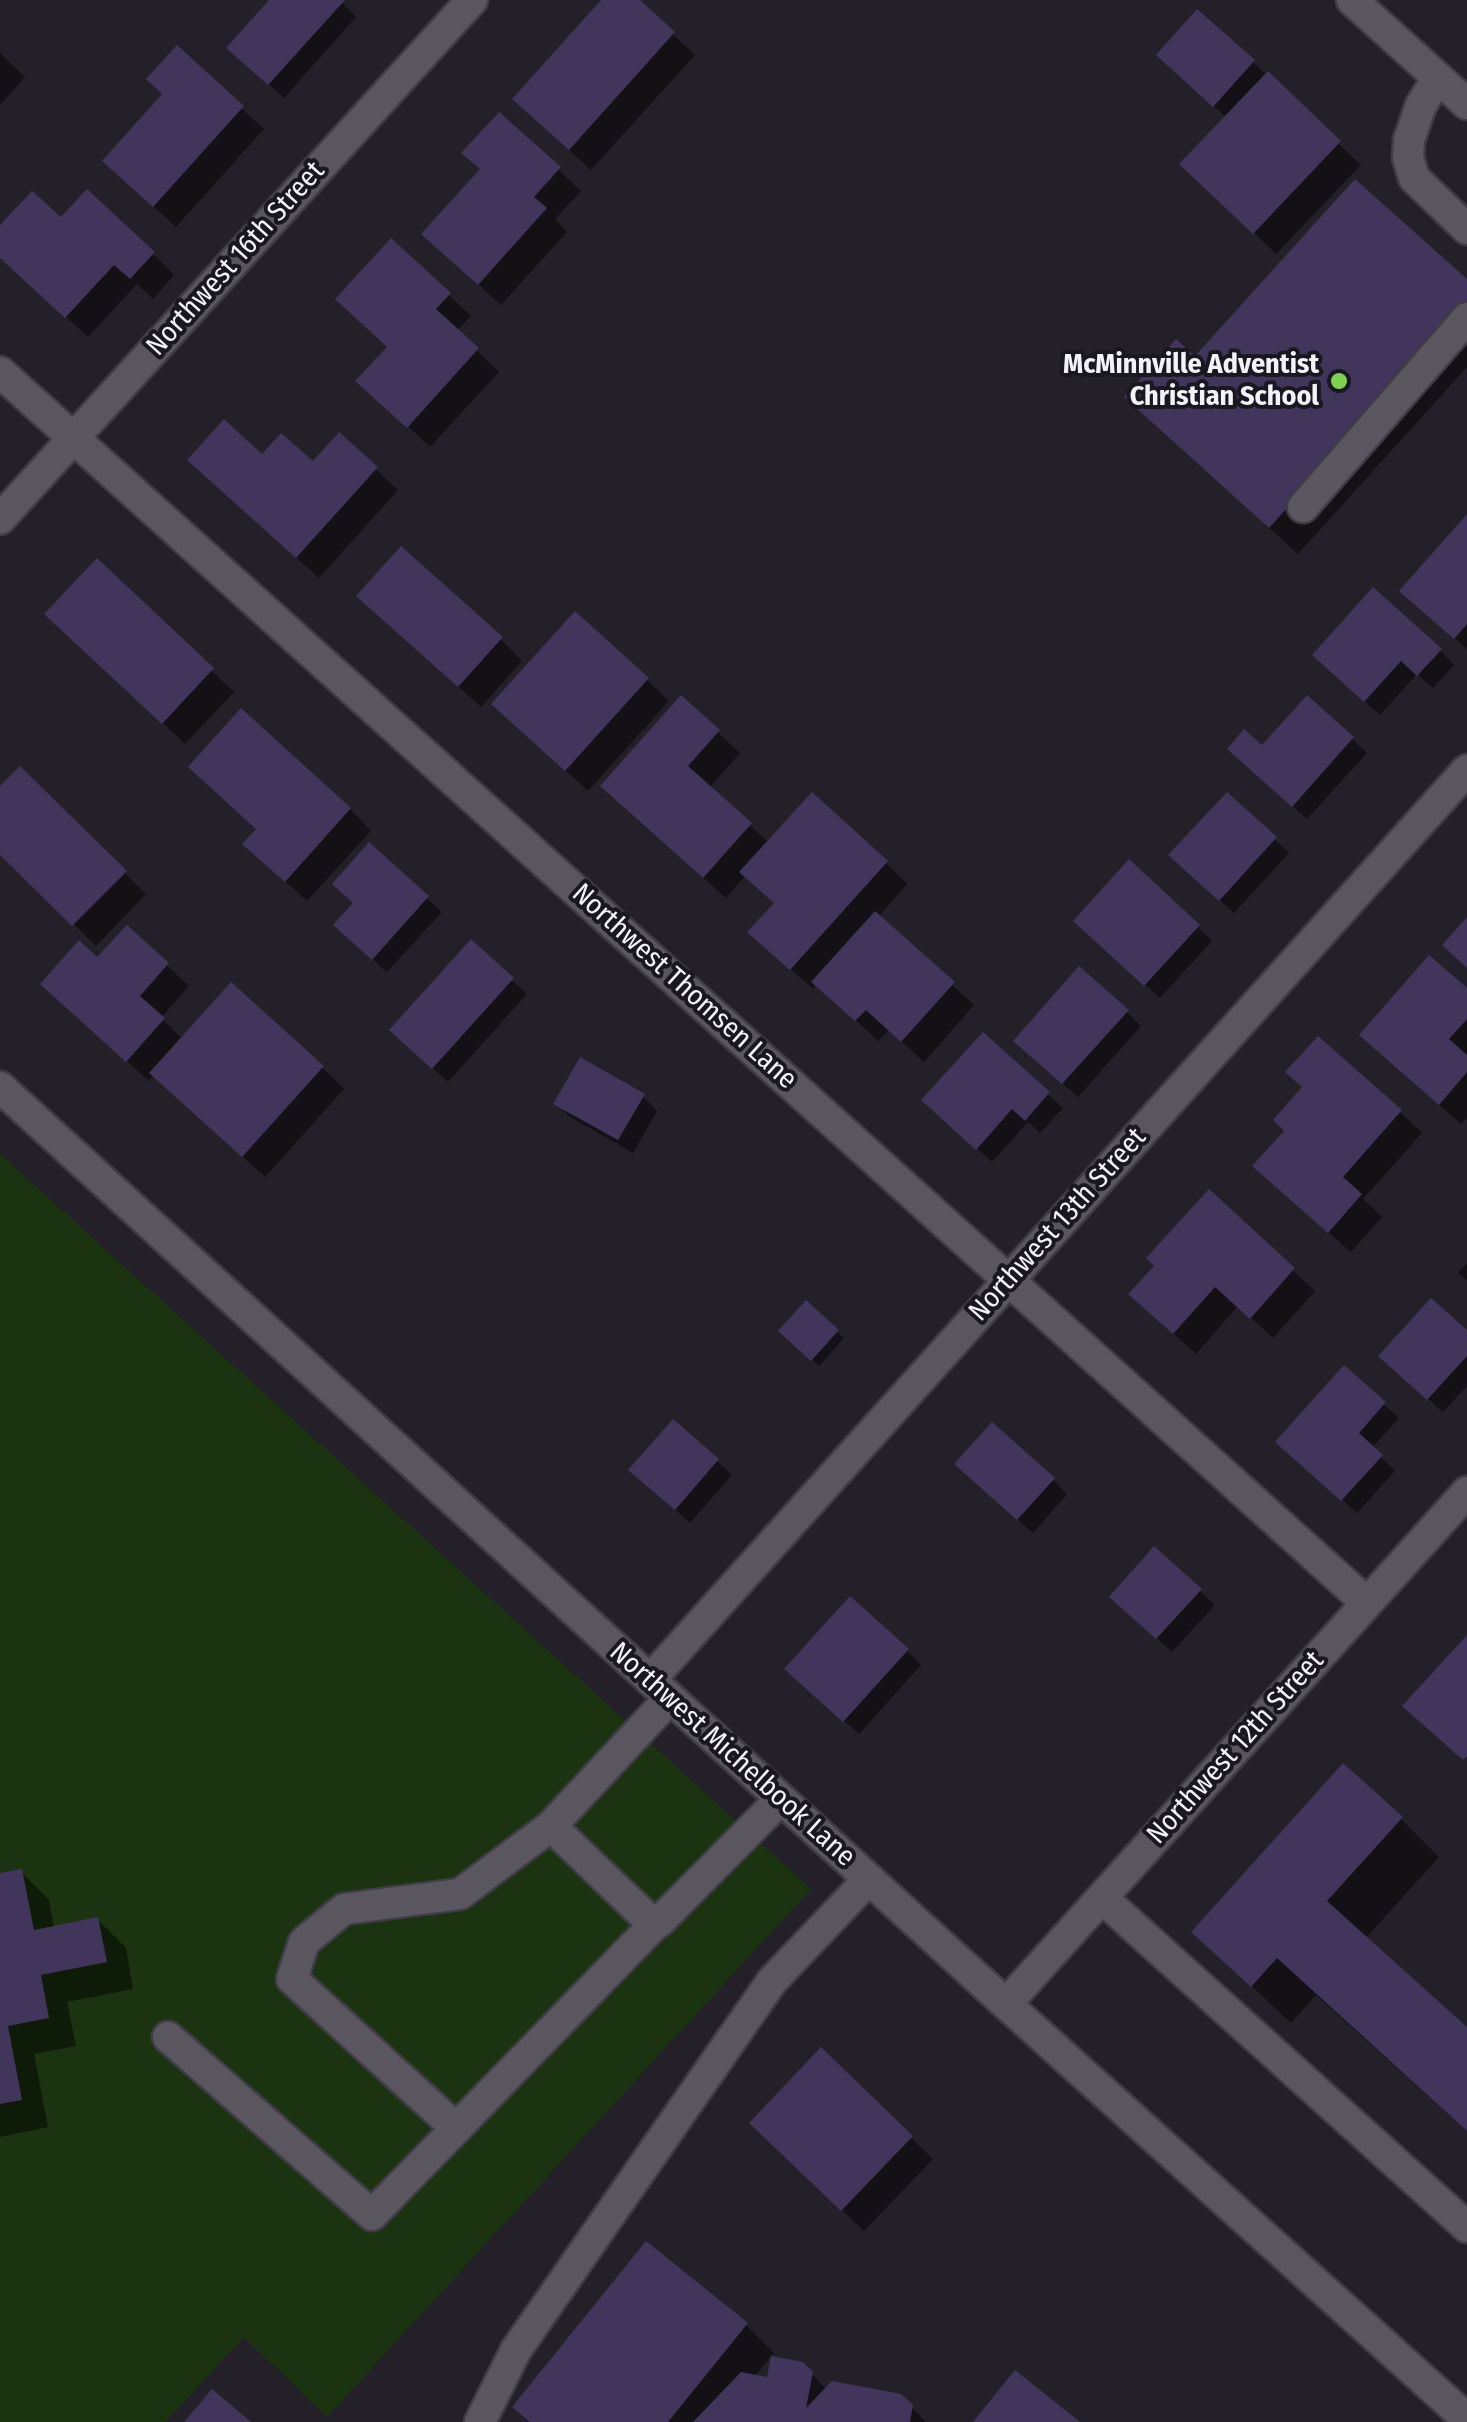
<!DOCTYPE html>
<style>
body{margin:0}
canvas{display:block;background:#232029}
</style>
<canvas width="1467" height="2422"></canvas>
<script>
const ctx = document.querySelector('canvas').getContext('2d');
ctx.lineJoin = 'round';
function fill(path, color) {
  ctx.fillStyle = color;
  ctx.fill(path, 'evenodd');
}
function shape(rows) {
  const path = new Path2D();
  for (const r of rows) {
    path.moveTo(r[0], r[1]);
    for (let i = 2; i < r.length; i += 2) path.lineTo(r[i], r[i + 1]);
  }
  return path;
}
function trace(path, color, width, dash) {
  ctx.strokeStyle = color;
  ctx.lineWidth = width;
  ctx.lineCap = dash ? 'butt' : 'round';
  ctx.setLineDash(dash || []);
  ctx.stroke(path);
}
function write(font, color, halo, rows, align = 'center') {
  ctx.font = font + ' "Fira Sans Condensed",sans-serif';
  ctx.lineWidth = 8;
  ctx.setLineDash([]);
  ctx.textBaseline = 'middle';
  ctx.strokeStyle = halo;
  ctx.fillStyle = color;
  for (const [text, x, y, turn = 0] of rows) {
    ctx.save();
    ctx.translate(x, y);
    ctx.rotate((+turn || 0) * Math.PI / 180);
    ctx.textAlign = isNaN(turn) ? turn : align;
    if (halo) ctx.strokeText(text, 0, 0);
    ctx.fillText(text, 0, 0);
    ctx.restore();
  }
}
fill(shape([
 [0,1154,811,1889,327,2417,244,2337,165,2422,0,2422]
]), '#1c3311');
fill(shape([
 [273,0,339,0,356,17,284,98,244,62],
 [605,0,636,0,695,55,591,170,537,121],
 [177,49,264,129,176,227,127,182,165,95],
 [0,53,25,77,0,105],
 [1253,62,1361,165,1276,254,1204,185,1227,118,1173,69],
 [499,115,581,191,555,219,567,232,501,305,446,255,482,170],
 [61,221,153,254,174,275,153,299,137,284,88,337,0,256,0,229],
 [1467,283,1467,367,1298,554,1155,425,1195,360],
 [449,295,471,316,457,331,499,372,430,447,359,380],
 [340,435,398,490,319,578,212,481,313,465],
 [1467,521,1467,649,1417,605],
 [97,562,234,692,185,744,69,635],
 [381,617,501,639,522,661,481,707],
 [1440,650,1454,665,1433,688,1417,674,1380,715,1329,669],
 [647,680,669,701,588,791,516,725],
 [681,698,740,753,709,788,769,843,886,863,907,884,878,917,974,1005,924,1062,889,1030,878,1041,817,984,813,989,772,953,776,904,746,875,726,898,624,808],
 [1308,698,1367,753,1307,819,1245,763,1262,749],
 [20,769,146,894,96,946,0,852,0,790],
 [350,809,371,831,307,901,267,865],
 [1275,839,1289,853,1234,913,1186,869],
 [369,846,442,912,387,972,351,940],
 [1198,927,1212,941,1160,998,1091,935],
 [127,928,189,986,161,1018,183,1039,322,1067,344,1089,265,1177,154,1075,149,1081,64,1005],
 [471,943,527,994,448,1082,406,1044],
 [1467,992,1467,1118,1461,1124,1384,1056],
 [1127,1012,1141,1026,1078,1097,1031,1055],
 [983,1035,1063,1108,1040,1133,1028,1122,992,1162,938,1114],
 [643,1096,657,1111,633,1153,570,1117,556,1103],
 [1400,1112,1422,1133,1363,1199,1382,1217,1351,1252,1277,1188],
 [1209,1193,1315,1291,1273,1338,1238,1306,1196,1354,1153,1315,1158,1266],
 [1467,1263,1467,1281,1458,1272],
 [806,1303,844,1338,819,1366,781,1331],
 [1467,1333,1467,1386,1443,1412,1396,1370],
 [1344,1369,1399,1418,1372,1448,1395,1471,1357,1513,1293,1456],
 [717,1461,732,1475,690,1523,646,1484],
 [972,1478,1053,1480,1067,1494,1033,1533],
 [1200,1591,1215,1605,1172,1652,1127,1611],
 [907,1651,921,1665,859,1734,802,1683],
 [1401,1819,1439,1857,1365,1939,1467,2031,1467,2131,1316,1995,1291,2023,1194,1932],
 [21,1872,49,1900,54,1928,98,1920,126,1948,133,1989,67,2002,76,2046,34,2054,48,2127,0,2137,0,1876],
 [821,2051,933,2159,864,2231,774,2145],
 [746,2325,774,2353,754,2377,769,2380,802,2364,827,2390,900,2396,926,2422,530,2422]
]), '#0007');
fill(shape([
 [269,0,345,0,268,85,226,48],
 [601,0,640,0,675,32,569,150,512,99],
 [1197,9,1255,60,1213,107,1156,55],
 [177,45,244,106,153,207,102,161,162,94,146,79],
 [1268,71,1341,141,1253,234,1179,164],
 [499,112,561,167,534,197,547,208,478,285,421,234,480,169,461,153],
 [1355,179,1467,279,1467,308,1269,528,1124,397,1176,339,1195,356],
 [87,189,155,252,130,279,114,265,65,318,0,258,0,225,32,191,61,217],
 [391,238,451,293,436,309,479,348,407,428,355,381,387,347,335,299],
 [224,419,262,454,281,433,313,461,339,432,378,467,296,558,187,460],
 [1467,514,1467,624,1454,639,1399,591],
 [401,546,503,637,458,687,356,596],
 [97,558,214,668,162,724,44,614],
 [1373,587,1442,649,1417,676,1401,661,1364,702,1312,655],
 [575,611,649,678,565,771,491,704],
 [681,695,720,730,688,766,752,823,703,878,600,786],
 [1307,695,1354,737,1292,807,1227,749,1244,729,1262,745],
 [241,708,351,808,285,882,242,844,256,829,188,767],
 [20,766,127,871,72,926,0,855,0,786],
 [812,792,888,861,790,970,747,932,774,903,739,872],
 [1227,792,1277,837,1219,901,1168,855],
 [369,842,429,896,372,960,333,925,353,903,332,884],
 [1129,859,1200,925,1144,986,1073,921],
 [875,911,955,982,901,1042,866,1010,855,1021,811,982],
 [1467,917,1467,968,1442,945],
 [127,925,169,963,140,996,165,1018,126,1062,40,984,79,940,97,957],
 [471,939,514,978,432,1069,389,1030],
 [1429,955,1467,988,1467,1019,1449,1039,1467,1055,1467,1072,1439,1105,1359,1035],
 [1079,966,1129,1010,1062,1084,1013,1041],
 [231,982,324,1066,242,1157,149,1073],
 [983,1032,1050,1092,1025,1121,1012,1109,976,1150,921,1100],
 [1318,1036,1402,1110,1343,1177,1362,1194,1328,1233,1252,1166,1284,1131,1273,1120,1302,1087,1285,1072],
 [580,1057,645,1094,618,1140,553,1104],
 [1209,1189,1295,1268,1250,1319,1215,1287,1173,1334,1128,1294,1154,1266,1146,1258],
 [1431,1298,1467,1330,1467,1356,1427,1400,1378,1356],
 [806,1300,839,1330,811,1361,778,1331],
 [1344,1365,1386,1402,1359,1433,1383,1455,1341,1501,1275,1442],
 [673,1419,719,1459,675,1510,628,1470],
 [992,1422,1055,1478,1017,1520,954,1464],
 [1154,1546,1202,1589,1156,1639,1109,1597],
 [850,1596,909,1649,843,1722,784,1669],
 [1467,1635,1467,1756,1463,1760,1402,1706],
 [1343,1763,1403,1817,1327,1901,1467,2027,1467,2131,1277,1958,1251,1987,1191,1932],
 [22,1869,34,1930,98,1917,107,1962,41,1975,49,2018,8,2026,22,2100,0,2104,0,1873],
 [821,2047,913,2136,841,2211,749,2123],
 [646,2241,748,2323,668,2422,530,2422,512,2407],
 [771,2356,803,2362,813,2372,806,2408,832,2381,901,2394,913,2405,910,2422,693,2422,741,2372,767,2377],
 [1015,2370,1080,2422,973,2422],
 [212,2389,251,2422,184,2422]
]), '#41355b');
const minor = shape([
 [1352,0,1467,104],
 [1438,78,1421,105,1409,140,1408,158,1414,178,1467,229],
 [0,372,1367,1603],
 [1303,507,1467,318],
 [0,519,472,0],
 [0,1087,1006,2004,1467,2419],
 [650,1680,1467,770],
 [670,1698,551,1826,650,1921,655,1924,659,1922,781,1799],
 [1102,1898,1467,2227],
 [1006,2004,1467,1492],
 [168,2037,372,2215,655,1924],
 [456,2128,292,1979,304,1942,344,1909,460,1894,551,1826],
 [480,2422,516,2350,772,1981,869,1879]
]);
trace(minor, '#3f3c45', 35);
trace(minor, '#595660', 30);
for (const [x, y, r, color] of [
 [1339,381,10,"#7ed153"]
]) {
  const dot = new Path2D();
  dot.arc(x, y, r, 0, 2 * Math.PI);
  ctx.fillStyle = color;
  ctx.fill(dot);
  trace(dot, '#19171f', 4);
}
write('28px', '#f3f2f8', '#19171f', [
 ["Northwest 16th Street",236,259,-48],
 ["Northwest Thomsen Lane",684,987,42],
 ["Northwest 13th Street",1058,1225,-48],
 ["Northwest 12th Street",1236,1748,-48],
 ["Northwest Michelbook Lane",732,1755,42]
]);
write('bold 28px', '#f3f2f8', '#19171f', [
 ["McMinnville Adventist",1319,365],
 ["Christian School",1319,397]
], 'right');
</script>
